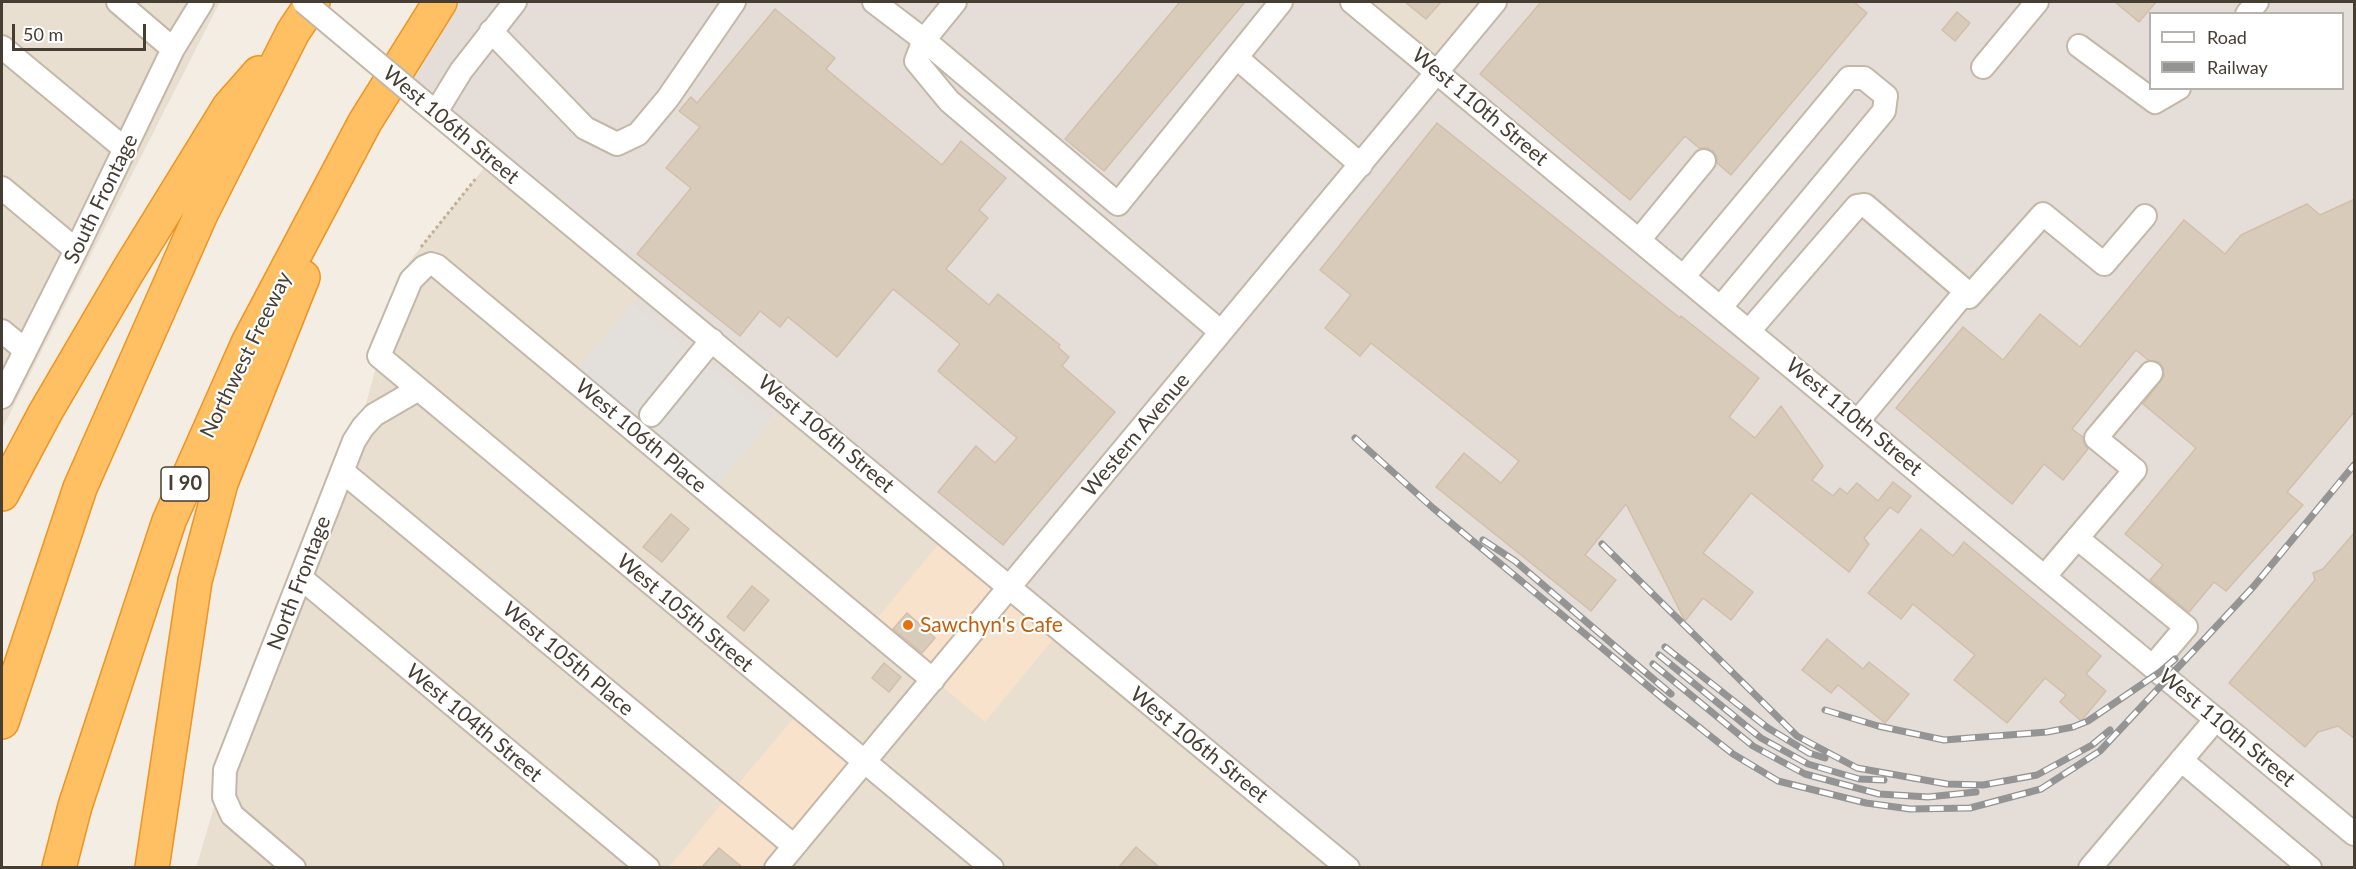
<!DOCTYPE html>
<style>
body{margin:0}
#map{position:relative;width:2356px;height:869px;overflow:hidden;background:#f4ede3;font-family:Lato,sans-serif}
canvas{display:block}
.frame{position:absolute;inset:0;border:3px solid #463d33;pointer-events:none}
.legend{position:absolute;left:2149px;top:12px;width:195px;height:78px;box-sizing:border-box;background:#fff;border:2px solid #b5b1ad;margin:0;padding:8px 10px;list-style:none;font-size:18px;color:#463d33}
.legend li{display:flex;align-items:center;gap:12px;height:30px}
.legend b{width:30px;border:2px solid #b5b1ad}
.scale{position:absolute;left:12px;top:24px;width:134px;height:27px;box-sizing:border-box;border:3px solid #463d33;border-top:0;padding-left:8px;font-size:18px;line-height:21px;white-space:nowrap;color:#463d33;-webkit-text-stroke:4px #fff;paint-order:stroke}
</style>
<div id="map">
<canvas width="2356" height="869"></canvas>
<div class="frame"></div>
<ul class="legend">
<li><b style="height:8px;background:#fff"></b>Road</li>
<li><b style="height:8px;background:#949494"></b>Railway</li>
</ul>
<div class="scale">50 m</div>
</div>
<script>
const ctx = document.querySelector('canvas').getContext('2d');
ctx.lineJoin = 'round';
function fill(path, color) {
  ctx.fillStyle = color;
  ctx.fill(path, 'evenodd');
}
function shape(rows) {
  const path = new Path2D();
  for (const r of rows) {
    path.moveTo(r[0], r[1]);
    for (let i = 2; i < r.length; i += 2) path.lineTo(r[i], r[i + 1]);
  }
  return path;
}
function trace(path, color, width, dash) {
  ctx.strokeStyle = color;
  ctx.lineWidth = width;
  ctx.lineCap = dash ? 'butt' : 'round';
  ctx.setLineDash(dash || []);
  ctx.stroke(path);
}
function write(font, color, halo, rows, align = 'center') {
  ctx.font = font + ' Lato,sans-serif';
  ctx.lineWidth = 4.5;
  ctx.setLineDash([]);
  ctx.textBaseline = 'middle';
  ctx.strokeStyle = halo;
  ctx.fillStyle = color;
  for (const [text, x, y, turn = 0] of rows) {
    ctx.save();
    ctx.translate(x, y);
    ctx.rotate((+turn || 0) * Math.PI / 180);
    ctx.textAlign = isNaN(turn) ? turn : align;
    if (halo) ctx.strokeText(text, 0, 0);
    ctx.fillText(text, 0, 0);
    ctx.restore();
  }
}
fill(shape([
 [2,2,220,2,2,429],
 [1352,2,1495,2,1438,72],
 [492,158,647,287,711,493,786,402,1348,868,196,868,225,770,358,433,379,356,409,262]
]), '#e8dfd0');
fill(shape([
 [946,535,1060,631,985,722,870,627],
 [801,709,865,763,776,867,668,868]
]), '#f9e2cb');
fill(shape([
 [444,2,1352,2,1438,72,1495,2,2354,2,2354,867,1348,867,786,402,711,494,571,377,647,287,397,80],
 [2150,14,2342,14,2342,88,2150,88]
]), '#e5ded8');
fill(shape([
 [632,304,771,420,717,485,578,368]
]), '#e3e0dc');
const building = shape([
 [1180,2,1245,2,1104,171,1065,139,1180,2],
 [1405,2,1441,2,1426,19,1405,2],
 [1541,2,1854,2,1867,13,1731,175,1717,163,1717,157,1713,151,1707,148,1699,148,1685,136,1630,200,1480,74,1541,2],
 [2115,2,2156,2,2139,22,2115,2],
 [775,9,835,58,826,69,942,165,961,141,1006,178,979,210,988,218,946,269,989,305,998,294,1060,345,1058,347,1069,357,1062,366,1115,412,1003,545,938,492,976,446,995,463,1017,438,938,371,960,344,893,289,837,357,788,317,780,327,760,311,740,336,637,254,691,188,666,168,700,127,679,111,691,97,697,103,775,9],
 [1957,12,1970,23,1955,41,1942,30,1957,12],
 [1437,123,1680,318,1681,316,1759,378,1729,417,1755,438,1781,406,1823,466,1812,480,1833,496,1840,488,1847,494,1857,483,1878,501,1893,482,1911,496,1898,513,1890,507,1864,538,1869,544,1849,572,1751,493,1703,553,1753,592,1731,620,1703,598,1685,621,1626,504,1585,555,1616,580,1591,611,1436,487,1464,453,1501,483,1519,461,1371,343,1360,356,1325,328,1351,295,1320,270,1437,123],
 [2355,199,2355,411,2287,492,2303,505,2226,591,2214,582,2189,612,2150,580,2163,565,2125,534,2196,448,2143,404,2164,376,2163,368,2159,362,2148,360,2136,350,2072,429,2083,437,2084,443,2088,449,2063,480,2044,464,2012,504,1896,408,1963,327,2003,360,2040,314,2080,347,2184,220,2225,254,2241,235,2307,204,2320,215,2355,199],
 [671,514,689,529,662,562,643,547,671,514],
 [1921,529,1953,556,1964,542,2101,656,2086,674,2106,691,2081,721,2060,702,2066,695,2045,678,2007,723,1954,680,1975,655,1913,604,1901,619,1868,593,1921,529],
 [2355,532,2355,739,2338,726,2318,732,2305,747,2229,683,2315,580,2313,573,2323,569,2355,532],
 [752,586,769,600,744,631,727,617,752,586],
 [907,613,935,638,922,653,893,629,907,613],
 [1827,639,1863,669,1869,662,1909,694,1885,723,1838,685,1831,693,1802,670,1827,639],
 [884,663,901,677,889,692,872,678,884,663],
 [1136,847,1159,867,1119,867,1136,847],
 [719,848,742,867,702,867,719,848]
]);
fill(building, '#d9cbba');
trace(building, '#d2bfaa', 1.5);
const minor = shape([
 [118,2,173,49],
 [874,2,924,40,916,61,949,101,1221,332],
 [955,2,924,40,1118,204,1281,2],
 [1352,2,2354,834],
 [2247,14,2257,2],
 [491,31,585,128,617,144,638,134,668,98,734,2],
 [2079,46,2155,102,2179,88],
 [2,47,125,149],
 [1237,58,1361,165],
 [1983,67,2037,2],
 [422,101,1348,868],
 [436,112,461,71,515,2],
 [2,188,76,250],
 [1639,240,1704,161],
 [1684,276,1849,78,1864,78,1886,96,1884,111,1721,307],
 [1961,297,1969,297,2043,214,2104,264,2145,216],
 [2,331,25,350],
 [1749,331,1857,206,1865,205,1962,288,1961,297,1858,421],
 [2,397,76,250,173,49,202,2],
 [651,415,712,340],
 [342,471,794,846],
 [2077,538,2186,627,2153,666],
 [2045,576,2135,470,2096,438,2151,373],
 [301,578,648,868],
 [933,680,437,266,431,264,424,267,411,280,379,356,992,868],
 [2181,760,2310,868],
 [294,868,232,815,224,797,225,770,354,441,363,427,374,415,417,390],
 [776,868,1495,2],
 [2090,868,2216,719]
]);
const highway = shape([
 [2,494,45,413,128,271,229,107,259,73],
 [2,722,80,488,201,214,293,32,313,2],
 [59,868,75,806,169,521,248,343,365,122,440,2],
 [152,868,195,581,221,483,303,277]
]);
trace(minor, '#c3b7a8', 26);
trace(highway, '#ee9422', 36);
trace(shape([
 [421,247,477,177]
]), '#c3af94', 3, [3, 3]);
trace(minor, '#fff', 22);
trace(highway, '#ffbf63', 33);
const rail = shape([
 [1355,438,1433,508,1666,701,1733,754,1778,781,1866,803,1910,809,1970,808,2041,789,2100,751,2254,586,2354,465],
 [1483,540,1515,561,1671,694],
 [1602,544,1797,736,1857,768,1947,784,1983,785,2037,775,2092,745,2110,730],
 [1665,647,1768,728,1809,753,1825,758],
 [1659,655,1761,738,1808,764,1859,779,1884,780],
 [1653,664,1753,746,1805,774,1879,794,1928,797,1976,792],
 [1825,710,1878,726,1944,740,2047,732,2073,727,2088,721,2160,672,2175,659]
]);
trace(rail, '#949494', 7);
trace(rail, '#fff', 4.5, [14]);
const minorBridge = shape([
 [304,2,422,101]
]);
trace(minorBridge, '#c3b7a8', 26, []);
trace(minorBridge, '#fff', 22);
for (const [x, y, r, color] of [
 [908,625,6,"#e8710a"]
]) {
  const dot = new Path2D();
  dot.arc(x, y, r, 0, 2 * Math.PI);
  ctx.fillStyle = color;
  ctx.fill(dot);
  trace(dot, '#fff', 2);
}
for (const [x, y, w] of [
 [185,484,48]
]) {
  const box = new Path2D();
  box.roundRect(x - w / 2, y - 17, w, 34, 4.5);
  ctx.fillStyle = '#fff';
  ctx.fill(box);
  trace(box, '#463d33', 1.5);
}
write('bold 20px', '#463d33', null, [
 ["I 90",185,484]
]);
write('21px', '#463d33', '#fff', [
 ["West 110th Street",1480,107,40],
 ["West 106th Street",451,125,40],
 ["South Frontage",101,199,-64],
 ["Northwest Freeway",246,355,-64],
 ["West 110th Street",1854,417,40],
 ["West 106th Street",826,434,40],
 ["Western Avenue",1136,435,-50],
 ["West 106th Place",641,436,40],
 ["North Frontage",299,583,-69],
 ["West 105th Street",685,613,40],
 ["West 105th Place",568,659,40],
 ["West 104th Street",474,723,40],
 ["West 110th Street",2227,728,40],
 ["West 106th Street",1199,745,39]
]);
write('21px', '#c56008', '#fff', [
 ["Sawchyn's Cafe",920,625]
], 'left');
</script>
